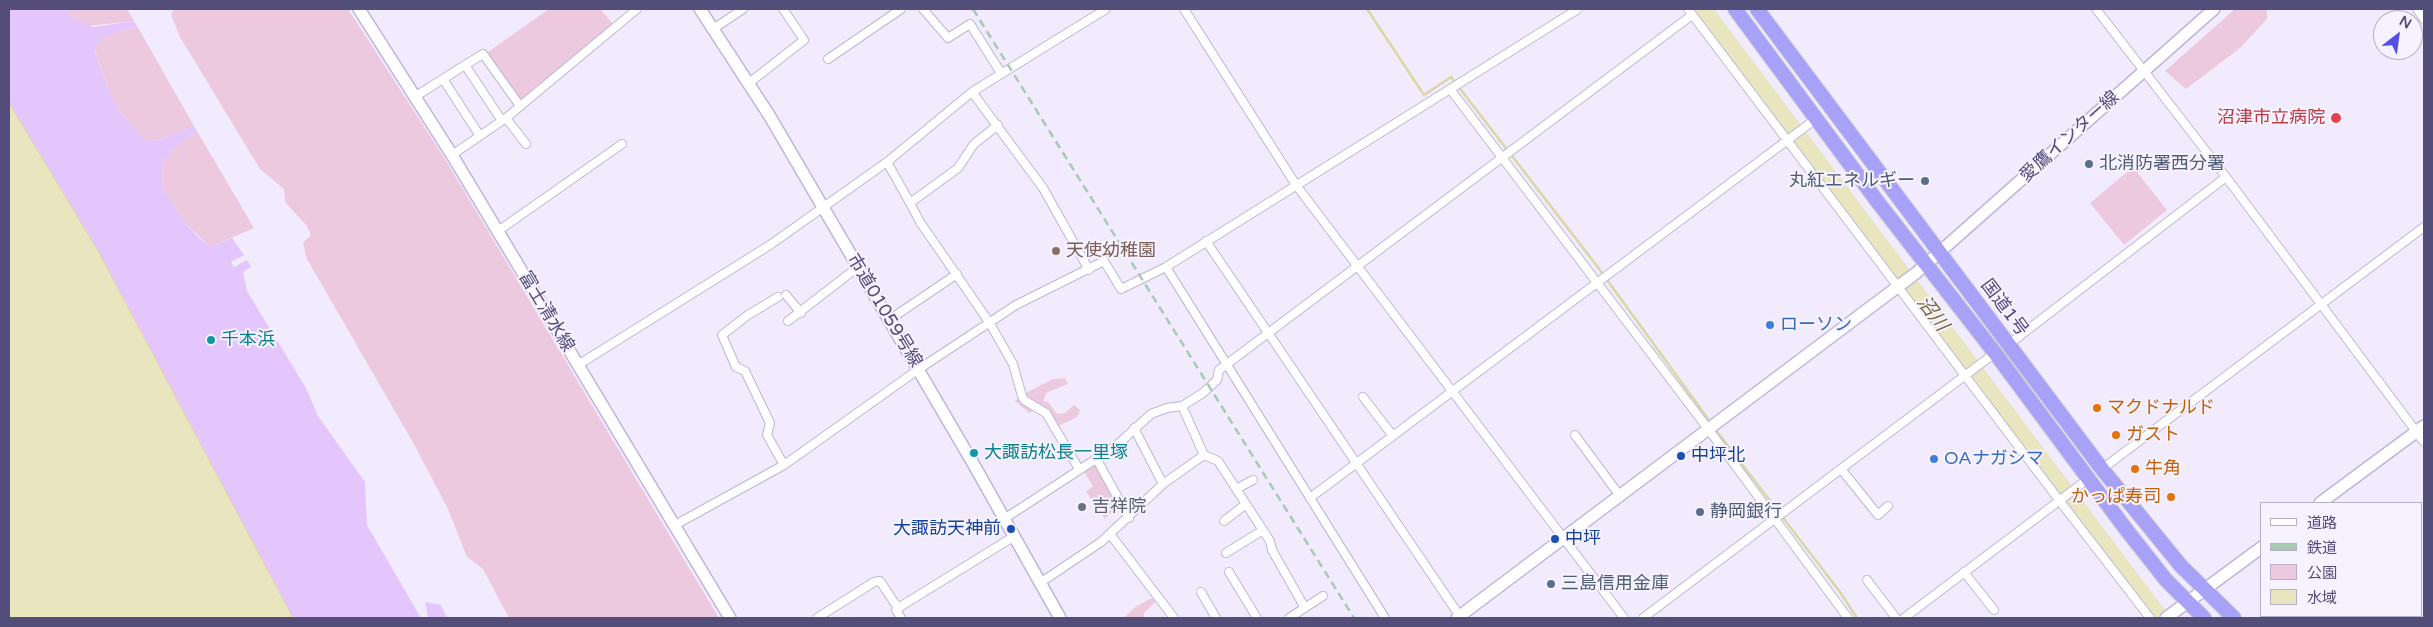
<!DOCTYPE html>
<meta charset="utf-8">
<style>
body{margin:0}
#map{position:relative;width:2433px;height:627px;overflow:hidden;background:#f2ebfd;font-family:"Varela Round","Noto Sans JP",sans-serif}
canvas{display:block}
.frame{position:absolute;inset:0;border:10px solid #534d7a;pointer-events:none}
.legend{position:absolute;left:2260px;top:502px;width:162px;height:115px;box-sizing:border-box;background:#f7f2ff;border:1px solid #b5b0ca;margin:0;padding:6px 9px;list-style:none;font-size:15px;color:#534d7a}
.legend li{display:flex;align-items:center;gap:10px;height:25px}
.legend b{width:25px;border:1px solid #b5b0ca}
.north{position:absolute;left:2373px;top:10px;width:50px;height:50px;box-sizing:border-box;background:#f7f2ff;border:1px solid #b5b0ca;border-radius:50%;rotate:30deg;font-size:14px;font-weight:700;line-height:20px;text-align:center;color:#534d7a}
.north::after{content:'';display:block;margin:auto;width:18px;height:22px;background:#5251e7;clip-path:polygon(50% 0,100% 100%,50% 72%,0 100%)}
</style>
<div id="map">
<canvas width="2433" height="627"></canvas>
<div class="frame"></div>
<ul class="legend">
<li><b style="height:6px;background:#fff"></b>道路</li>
<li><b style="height:6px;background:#a8c9b2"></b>鉄道</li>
<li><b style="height:14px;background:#ecc9de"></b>公園</li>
<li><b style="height:14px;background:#e8e5bf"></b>水域</li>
</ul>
<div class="north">N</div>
</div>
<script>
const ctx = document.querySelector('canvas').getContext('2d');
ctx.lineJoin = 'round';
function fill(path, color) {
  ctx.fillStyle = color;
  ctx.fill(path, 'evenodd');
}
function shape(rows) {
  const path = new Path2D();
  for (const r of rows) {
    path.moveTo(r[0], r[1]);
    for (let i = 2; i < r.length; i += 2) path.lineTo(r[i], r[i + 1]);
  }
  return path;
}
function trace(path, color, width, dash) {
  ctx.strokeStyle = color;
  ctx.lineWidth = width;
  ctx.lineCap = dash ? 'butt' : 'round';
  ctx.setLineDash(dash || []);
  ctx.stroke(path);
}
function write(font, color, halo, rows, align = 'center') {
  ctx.font = font + ' "Varela Round","Noto Sans JP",sans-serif';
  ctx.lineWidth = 4;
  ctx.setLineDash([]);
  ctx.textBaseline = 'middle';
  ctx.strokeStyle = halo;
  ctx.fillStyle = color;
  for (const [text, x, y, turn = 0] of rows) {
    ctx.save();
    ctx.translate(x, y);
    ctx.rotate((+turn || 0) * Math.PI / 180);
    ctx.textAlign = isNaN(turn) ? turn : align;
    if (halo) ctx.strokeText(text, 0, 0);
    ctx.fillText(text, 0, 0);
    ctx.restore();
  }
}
fill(shape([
 [65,9,127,9,134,21,87,26,74,19],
 [174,9,348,9,445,159,719,618,509,618,483,569,467,557,448,509,415,446,307,259,303,243,311,235,306,225,285,202,284,189,260,169,180,37,171,15],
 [549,9,600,9,614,25,519,101,485,54],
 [2235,9,2267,9,2267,19,2240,48,2186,89,2165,71],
 [137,26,194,126,155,141,145,139,119,111,108,89,95,51,97,43,102,38],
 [197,131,254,228,210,247,185,223,163,188,162,170,165,160,176,147],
 [2133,167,2167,210,2124,245,2090,203],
 [1065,378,1068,384,1046,393,1043,401,1048,402,1057,414,1065,413,1074,405,1080,410,1077,417,1058,426,1037,409,1029,413,1015,401,1022,395,1053,379],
 [1094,461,1118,505,1105,519,1086,492,1093,486,1083,470],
 [1152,598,1155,602,1144,613,1144,618,1123,618,1137,606]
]), '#ecc9de');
fill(shape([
 [9,9,65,9,74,19,93,27,134,21,137,26,103,38,96,47,95,52,108,89,119,111,145,139,155,141,194,126,197,131,176,147,165,160,162,170,163,188,185,223,200,239,210,247,232,238,244,255,231,262,234,267,247,260,251,267,243,272,247,291,306,388,318,416,365,482,367,525,421,618,293,618,98,251,9,103],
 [425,602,441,605,447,618,426,618,428,617]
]), '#e5c6fc');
const water = shape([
 [9,103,98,251,293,618,9,618,9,103]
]);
fill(water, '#e8e5bf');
trace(water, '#dad7a5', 1);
trace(shape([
 [1367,9,1424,95,1451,77,1597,266,1711,423],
 [1715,429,1840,592,1857,618]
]), '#dad7a5', 2.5);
trace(shape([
 [1704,9,2161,618]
]), '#e8e5bf', 16);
const street = shape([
 [923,9,948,38,970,24,1001,73],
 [1184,9,1296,185,1624,618],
 [1688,9,2059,500,2150,618],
 [2096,9,2226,177,2424,442],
 [2417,9,2424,19],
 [713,29,743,9],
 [828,59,901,9],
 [465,65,483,54,520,106],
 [443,79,480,136],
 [749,83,804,40,783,9],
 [1450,89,1709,430,1848,618],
 [972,92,1043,188,1089,270],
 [416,96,465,65,502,121],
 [506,118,526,144],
 [452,155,506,118,637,9],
 [887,162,910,203,958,168,974,144,998,125],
 [910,203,920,222,989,322,1013,364,1022,396,1024,400,1046,413,1079,469],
 [498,231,622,144],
 [1206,241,1461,618],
 [1166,267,1385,618],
 [786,295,801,313],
 [778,297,748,315,722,335,736,367,745,371,770,423,767,435,784,465],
 [889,320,957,274],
 [788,321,858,267],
 [2008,345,2226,177],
 [578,365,770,245,887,162,972,92,1106,9],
 [1363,397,1393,436],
 [1134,428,1163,484],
 [1575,435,1620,496],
 [1204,455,1218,461,1270,541,1272,550,1305,608],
 [1096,458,1129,518],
 [1841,469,1878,515,1888,506],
 [2102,469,2424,227],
 [1236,489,1253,480],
 [1310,498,1817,118],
 [1004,519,1116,446,1151,414,1167,408,1182,406,1203,393,1217,380,1219,370,1692,15],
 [1224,521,1246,504],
 [675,525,784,465,919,369,1016,305,1104,261,1121,289,1166,267,1578,9],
 [1110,534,1174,618],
 [1226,553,1263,530],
 [1229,572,1257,618],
 [1964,572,1994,610],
 [1867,580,1896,618],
 [1040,583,1101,542,1163,484,1204,455,1182,406],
 [1201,592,1216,618],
 [898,608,896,610,901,618],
 [817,618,874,582,880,581,898,608,1013,537],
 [1289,618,1323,596],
 [1643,618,1995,353],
 [1904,618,2088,479]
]);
const secondary = shape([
 [359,9,452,155,730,618],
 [700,9,769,115,974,465,1060,618],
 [2320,503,2424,426],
 [1457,618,1916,273,2214,9],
 [2166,618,2262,547]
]);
const highway = shape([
 [1735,9,1877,201,1995,353,2125,528,2166,580,2204,618],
 [1757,9,2102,469,2181,566,2234,618]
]);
trace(street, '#bcb6d5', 10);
trace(secondary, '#beb5da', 14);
trace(highway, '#cbcad7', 16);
trace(street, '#fff', 8);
trace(secondary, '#fff', 11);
trace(highway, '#a7a2f7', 14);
trace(shape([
 [973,9,1354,618]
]), '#a8c9b2', 2.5, [8, 5]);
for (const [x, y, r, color] of [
 [2336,118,6,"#e0444e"],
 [2089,164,5,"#5c6f8a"],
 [1925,181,5,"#5c6f8a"],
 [1056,251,5,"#8d6e63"],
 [1770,325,5,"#3f7fe0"],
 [211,340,5,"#0f9aa8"],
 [2097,408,5,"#e8710a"],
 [2116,435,5,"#e8710a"],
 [974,453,5,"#0f9aa8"],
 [1681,456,5,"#1a4fb4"],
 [1934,459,5,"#3f7fe0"],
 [2135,469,5,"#e8710a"],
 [2171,497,5,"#e8710a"],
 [1082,507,5,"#6b7280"],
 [1700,512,5,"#5c6f8a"],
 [1011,529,5,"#1a4fb4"],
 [1555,539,5,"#1a4fb4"],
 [1551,584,5,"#5c6f8a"]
]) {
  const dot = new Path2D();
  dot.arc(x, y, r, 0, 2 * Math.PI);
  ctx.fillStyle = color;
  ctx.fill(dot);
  trace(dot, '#f7f2ff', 2);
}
write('18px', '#be3a42', '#f7f2ff', [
 ["沼津市立病院",2325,118]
], 'right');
write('18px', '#534d7a', '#f7f2ff', [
 ["愛鷹インター線",2070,137,-42],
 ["国道1号",2004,308,53],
 ["市道01059号線",884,311,59],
 ["富士清水線",546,312,59]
]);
write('18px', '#4e5e75', '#f7f2ff', [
 ["北消防署西分署",2099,164],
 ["丸紅エネルギー",1915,181,"right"],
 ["静岡銀行",1710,512],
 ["三島信用金庫",1561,584]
], 'left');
write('18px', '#785e54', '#f7f2ff', [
 ["天使幼稚園",1066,251]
], 'left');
write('18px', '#366cbe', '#f7f2ff', [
 ["ローソン",1780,325],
 ["OAナガシマ",1944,459]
], 'left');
write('18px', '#0d838f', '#f7f2ff', [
 ["千本浜",221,340],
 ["大諏訪松長一里塚",984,453]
], 'left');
write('18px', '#c56008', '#f7f2ff', [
 ["マクドナルド",2107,408],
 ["ガスト",2126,435],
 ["牛角",2145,469],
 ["かっぱ寿司",2161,497,"right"]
], 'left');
write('18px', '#164399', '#f7f2ff', [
 ["中坪北",1691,456],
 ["大諏訪天神前",1001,529,"right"],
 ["中坪",1565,539]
], 'left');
write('18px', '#5b616d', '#f7f2ff', [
 ["吉祥院",1092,507]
], 'left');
write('italic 19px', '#706d39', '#f7f2ff', [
 ["沼川",1932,314,53]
]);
</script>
